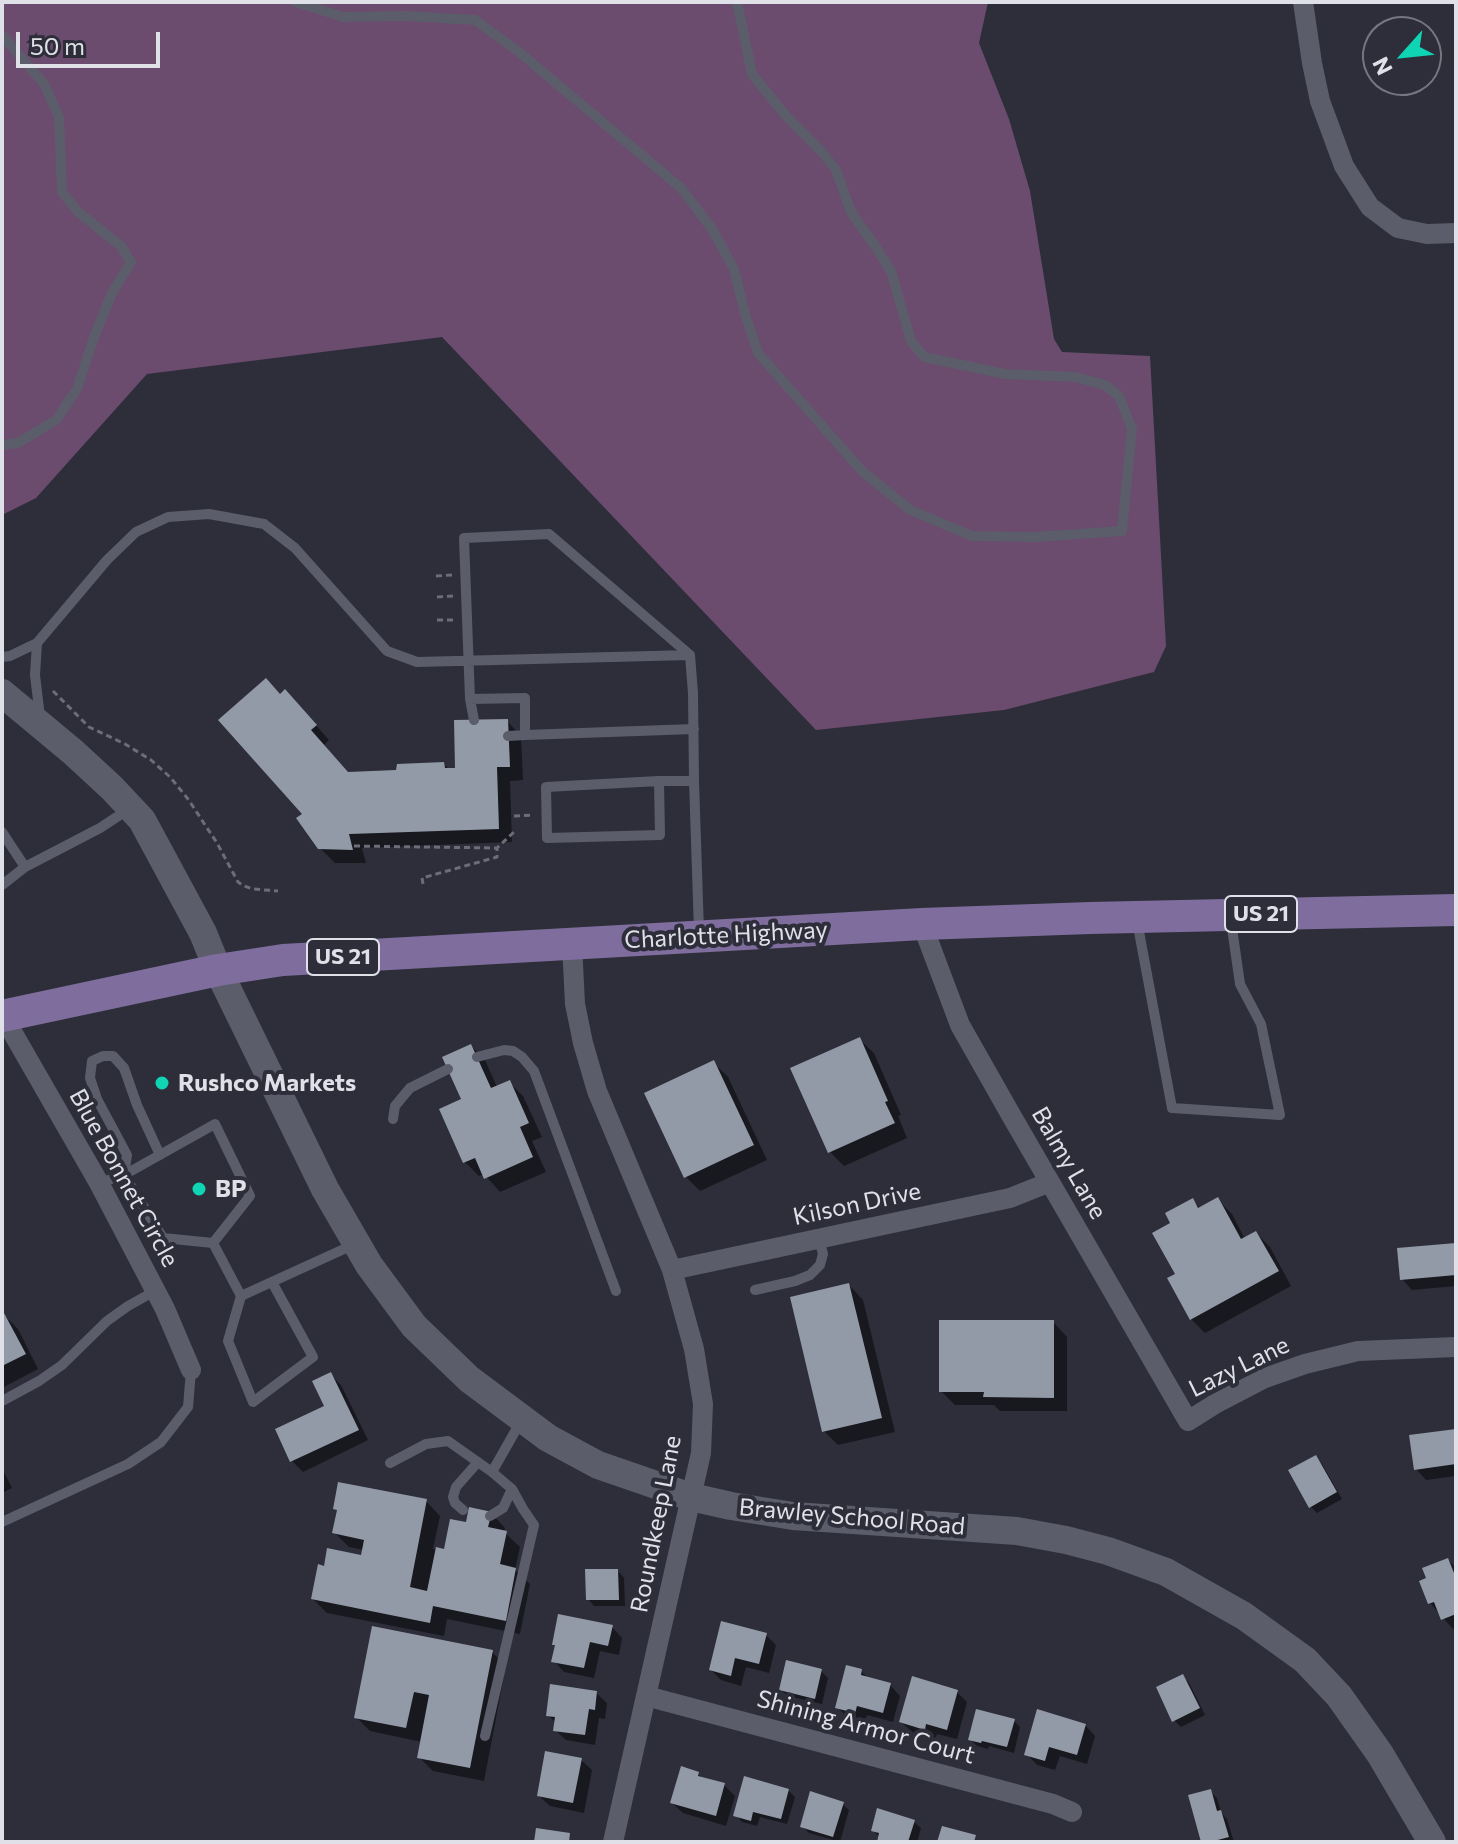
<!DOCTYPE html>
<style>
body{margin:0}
#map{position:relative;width:1458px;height:1844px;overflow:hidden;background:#2d2e3a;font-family:Commissioner,sans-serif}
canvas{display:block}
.frame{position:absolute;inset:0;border:4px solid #e0e1e8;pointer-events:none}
.north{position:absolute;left:1362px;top:16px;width:80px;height:80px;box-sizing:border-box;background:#2d2e3a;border:2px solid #757680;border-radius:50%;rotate:243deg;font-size:22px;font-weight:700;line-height:32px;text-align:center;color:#e0e1e8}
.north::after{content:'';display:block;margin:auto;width:28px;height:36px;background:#0fd5b4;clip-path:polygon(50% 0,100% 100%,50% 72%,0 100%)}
.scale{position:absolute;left:16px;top:32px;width:144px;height:36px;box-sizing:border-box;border:4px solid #e0e1e8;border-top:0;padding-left:10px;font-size:24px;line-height:28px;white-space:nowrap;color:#e0e1e8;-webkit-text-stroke:6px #2d2e3a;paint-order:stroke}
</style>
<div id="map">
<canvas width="1458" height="1844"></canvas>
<div class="frame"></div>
<div class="north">N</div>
<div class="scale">50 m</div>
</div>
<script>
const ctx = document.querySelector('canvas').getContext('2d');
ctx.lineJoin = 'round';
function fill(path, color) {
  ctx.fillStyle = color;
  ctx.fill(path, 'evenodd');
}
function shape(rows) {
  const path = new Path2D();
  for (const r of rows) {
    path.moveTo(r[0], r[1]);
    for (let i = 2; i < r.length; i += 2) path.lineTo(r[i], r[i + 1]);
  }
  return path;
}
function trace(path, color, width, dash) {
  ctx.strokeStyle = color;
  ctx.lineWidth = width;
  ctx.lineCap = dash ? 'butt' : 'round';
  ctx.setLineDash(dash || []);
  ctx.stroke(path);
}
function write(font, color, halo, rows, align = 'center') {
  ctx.font = font + ' Commissioner,sans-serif';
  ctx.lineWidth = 8;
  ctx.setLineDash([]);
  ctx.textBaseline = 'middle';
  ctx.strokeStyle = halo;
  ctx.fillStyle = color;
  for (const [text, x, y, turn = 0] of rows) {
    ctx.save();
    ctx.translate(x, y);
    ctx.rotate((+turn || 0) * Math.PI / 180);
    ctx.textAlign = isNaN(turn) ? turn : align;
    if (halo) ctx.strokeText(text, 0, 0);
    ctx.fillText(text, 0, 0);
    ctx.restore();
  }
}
fill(shape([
 [2,2,988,2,979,43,1009,119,1030,191,1054,339,1062,352,1150,356,1166,646,1154,672,1004,710,816,730,442,337,147,374,36,498,2,515]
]), '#6b4b6e');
fill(shape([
 [281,696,299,706,329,740,324,745,349,774,398,772,443,764,450,770,457,770,507,721,521,736,523,780,510,781,512,842,362,848,366,863,335,863,320,848,305,814],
 [859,1039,874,1053,901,1115,898,1116,907,1138,844,1166,830,1152],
 [471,1046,485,1060,497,1087,509,1082,523,1096,542,1137,532,1141,546,1172,500,1192,484,1174,479,1176,465,1162,442,1110,463,1100],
 [714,1063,728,1077,767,1160,700,1191,686,1177],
 [1192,1200,1201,1209,1218,1200,1232,1214,1245,1239,1256,1233,1270,1247,1291,1286,1205,1333,1191,1319,1177,1275,1173,1224],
 [1456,1245,1456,1286,1412,1290,1402,1279],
 [849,1285,863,1300,895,1432,838,1445,824,1431],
 [4,1315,18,1329,38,1369,2,1388,2,1316],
 [1053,1322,1067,1337,1067,1411,1000,1411,994,1405,955,1405,941,1391],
 [331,1375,341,1385,368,1440,303,1472,292,1461,277,1430,327,1407],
 [1456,1431,1456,1476,1426,1480,1416,1469],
 [1315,1457,1322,1464,1342,1499,1317,1513,1310,1506],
 [2,1468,12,1488,2,1493],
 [426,1501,440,1516,433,1549,445,1551,468,1524,491,1513,505,1528,504,1532,520,1547,515,1570,530,1584,520,1634,447,1619,444,1636,327,1613,313,1599,325,1568,362,1557,364,1550,349,1547,334,1532,339,1512,335,1508],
 [1448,1560,1456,1568,1456,1628,1453,1629,1430,1603],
 [618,1571,624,1578,625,1606,594,1606,588,1599],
 [612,1627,622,1638,619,1655,600,1651,594,1678,564,1672,554,1661,556,1647,554,1644],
 [766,1635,776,1645,769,1673,746,1667,741,1686,721,1680,711,1670],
 [492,1652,506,1666,484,1781,433,1771,419,1757,422,1742,370,1731,356,1717],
 [821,1671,828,1678,822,1704,788,1696,781,1690],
 [861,1671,870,1680,890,1685,900,1696,893,1722,867,1715,865,1722,848,1718,837,1707],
 [1183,1676,1189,1683,1205,1715,1181,1727,1174,1720],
 [957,1692,967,1702,957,1739,937,1734,935,1739,912,1732,901,1722],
 [596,1693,607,1703,605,1719,599,1718,595,1745,566,1740,555,1730,556,1723,548,1715],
 [1014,1721,1020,1727,1014,1753,989,1746,988,1749,977,1746,970,1739],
 [1085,1725,1095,1736,1087,1764,1060,1756,1055,1770,1037,1765,1027,1754],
 [581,1760,592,1770,584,1813,550,1806,539,1796],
 [698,1774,704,1780,724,1785,735,1796,726,1826,683,1813,672,1803],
 [788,1790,795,1797,787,1824,760,1817,757,1826,742,1822,736,1815],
 [1210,1791,1217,1798,1221,1812,1227,1819,1234,1842,1203,1842],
 [842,1804,849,1810,840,1842,809,1833,802,1826],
 [914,1822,921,1828,917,1842,879,1842,880,1838,873,1830]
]), '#0007');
fill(shape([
 [266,678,280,694,285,689,317,725,311,730,348,772,396,770,397,764,444,762,445,768,455,768,454,720,508,719,510,767,497,767,499,829,349,834,353,850,318,849,296,818,302,814,218,720],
 [860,1037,888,1101,885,1102,895,1123,828,1153,790,1068],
 [471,1044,491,1088,510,1080,529,1123,520,1127,533,1157,484,1179,475,1158,463,1163,439,1109,461,1099,442,1057],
 [714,1060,754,1145,684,1178,644,1093],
 [1218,1197,1241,1239,1256,1231,1279,1271,1190,1320,1167,1278,1175,1274,1152,1233,1170,1223,1165,1213,1193,1198,1198,1208],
 [1456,1243,1456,1275,1400,1280,1397,1248],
 [849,1283,882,1418,822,1432,790,1297],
 [4,1313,26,1354,2,1366,2,1314],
 [939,1320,1054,1320,1054,1398,983,1397,984,1392,939,1392],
 [331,1372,359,1430,290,1462,275,1429,324,1406,312,1381],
 [1456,1429,1456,1464,1414,1470,1409,1435],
 [1316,1455,1337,1492,1309,1508,1288,1470],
 [338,1482,427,1499,410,1587,427,1591,436,1547,444,1549,450,1519,466,1522,469,1507,492,1512,488,1527,507,1531,500,1564,516,1568,506,1621,433,1606,430,1623,311,1599,318,1564,324,1566,327,1548,361,1555,364,1540,332,1533,337,1510,333,1509],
 [1448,1558,1456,1578,1456,1614,1441,1620,1434,1602,1428,1604,1419,1581,1426,1578,1422,1568],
 [585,1569,618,1569,619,1600,586,1600],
 [558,1614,613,1625,608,1646,590,1642,584,1668,551,1662,555,1645,552,1645],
 [721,1621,767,1633,759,1664,735,1658,731,1676,709,1670],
 [372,1626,493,1650,470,1768,417,1758,429,1695,414,1692,406,1728,354,1718],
 [786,1660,822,1669,815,1699,779,1690],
 [846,1665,862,1669,861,1675,891,1683,883,1713,857,1706,855,1713,835,1708],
 [1183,1674,1200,1708,1172,1722,1156,1687],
 [912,1676,958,1690,947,1730,926,1724,925,1730,899,1722],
 [550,1684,597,1691,595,1710,589,1709,585,1735,553,1731,555,1717,546,1716],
 [976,1709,1015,1719,1007,1747,982,1741,981,1743,968,1740],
 [1037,1709,1086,1724,1077,1755,1049,1747,1045,1761,1024,1755],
 [545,1751,582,1758,573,1803,537,1796],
 [681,1766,699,1772,698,1776,725,1783,716,1816,670,1803],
 [744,1776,789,1789,781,1819,753,1812,751,1821,733,1816],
 [1211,1789,1217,1811,1221,1810,1229,1837,1210,1842,1201,1842,1188,1795],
 [810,1791,844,1802,833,1837,800,1827],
 [877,1808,915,1820,908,1842,877,1842,879,1833,871,1831],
 [942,1826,976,1835,974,1842,937,1842],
 [536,1828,570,1833,569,1842,534,1842]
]), '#939aa7');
trace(shape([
 [436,576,452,575],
 [437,597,453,596],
 [437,620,453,620],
 [53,691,89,727,125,744,151,760,170,777,188,799,217,843,238,882,244,886,253,889,278,891],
 [514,816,534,815],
 [354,846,497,848,514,832],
 [423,884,422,878,497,857,497,848]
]), '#6c6d78', 3, [6, 4]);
trace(shape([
 [296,2,343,17,405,16,475,20,519,52,681,188,712,229,734,269,746,317,758,353,862,471,910,510,972,536,1036,537,1122,531,1132,429,1119,396,1105,385,1075,377,1005,374,924,357,911,341,891,271,875,246,851,212,836,170,821,151,786,116,752,74,737,2],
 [2,35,44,84,59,117,62,192,78,212,121,246,131,262,112,293,94,337,77,389,56,420,18,443,2,445],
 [37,643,35,675,40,717],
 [2,657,10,656,37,643,107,560,136,532,168,517,209,514,264,524,295,548,387,651,417,662,690,655],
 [470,699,525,698,525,735,694,729],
 [474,720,470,699,464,538,549,534,690,655,693,693,694,781,699,931],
 [508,736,525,735],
 [659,781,660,835,547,838,546,787,659,781,694,781],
 [2,832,25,867,100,828,129,809],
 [2,885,25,867],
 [1137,921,1172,1108,1280,1115,1261,1024,1240,984,1231,921],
 [477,1057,504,1050,513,1051,522,1057,534,1071,616,1291],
 [393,1119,395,1106,410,1088,448,1069],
 [124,1175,127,1155,97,1099,90,1078,92,1061,103,1056,113,1056,124,1068,137,1105,160,1155],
 [124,1175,215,1124,250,1196,213,1243],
 [99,1183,124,1175,163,1238,213,1243,241,1296,228,1341,253,1402,313,1357,272,1282],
 [755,1290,795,1281,810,1275,820,1265,823,1254,819,1239],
 [241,1296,355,1244],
 [2,1401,39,1381,62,1365,107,1321,128,1306,155,1291],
 [390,1463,426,1444,448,1441,492,1472,521,1421],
 [463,1510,455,1503,453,1497,456,1487,478,1462],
 [490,1516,503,1508,512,1489],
 [2,1522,128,1464,161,1442,188,1407,191,1370],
 [485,1736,534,1525,523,1509,512,1489,492,1472]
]), '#5c5d6a', 10);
trace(shape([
 [1303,2,1312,63,1320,101,1344,166,1370,207,1398,228,1427,234,1456,233],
 [922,924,960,1025,1011,1115,1188,1421,1215,1404,1265,1378,1305,1364,1358,1351,1456,1347],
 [572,944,575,1004,583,1043,597,1091,672,1270,694,1349,703,1404,701,1453,613,1842],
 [3,1016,99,1183,165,1309,191,1370],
 [672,1270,1010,1198,1050,1182],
 [646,1696,1053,1804,1072,1812]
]), '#5c5d6a', 20);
trace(shape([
 [2,693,73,752,112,788,142,820,203,933,218,970,325,1189,369,1265,414,1326,469,1379,548,1438,598,1465,691,1497,731,1506,793,1516,1017,1531,1066,1540,1108,1551,1166,1572,1244,1616,1305,1660,1339,1696,1380,1754,1432,1842]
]), '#5c5d6a', 28);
trace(shape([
 [2,1016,218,970,283,960,922,924,1090,918,1456,910]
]), '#7f6e9d', 32);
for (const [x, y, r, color] of [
 [162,1083,8,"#0fd5b4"],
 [199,1189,8,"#0fd5b4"]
]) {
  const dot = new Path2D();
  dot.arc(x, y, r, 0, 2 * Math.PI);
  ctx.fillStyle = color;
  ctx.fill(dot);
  trace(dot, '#2d2e3a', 3);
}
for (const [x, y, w] of [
 [1261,914,72],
 [343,957,72]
]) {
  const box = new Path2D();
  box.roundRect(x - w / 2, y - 18, w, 36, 6);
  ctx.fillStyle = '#2d2e3a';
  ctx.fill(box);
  trace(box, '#e0e1e8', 2);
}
write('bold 22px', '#e0e1e8', null, [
 ["US 21",1261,914],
 ["US 21",343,957]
]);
write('24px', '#e0e1e8', '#2d2e3a', [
 ["Charlotte Highway",726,935,-3],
 ["Balmy Lane",1069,1163,60],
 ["Blue Bonnet Circle",124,1178,61],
 ["Kilson Drive",857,1204,-12],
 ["Lazy Lane",1239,1367,-26],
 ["Brawley School Road",852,1517,5],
 ["Roundkeep Lane",656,1524,-79],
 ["Shining Armor Court",866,1727,15]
]);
write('bold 24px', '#e0e1e8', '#2d2e3a', [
 ["Rushco Markets",178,1083],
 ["BP",215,1189]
], 'left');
</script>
